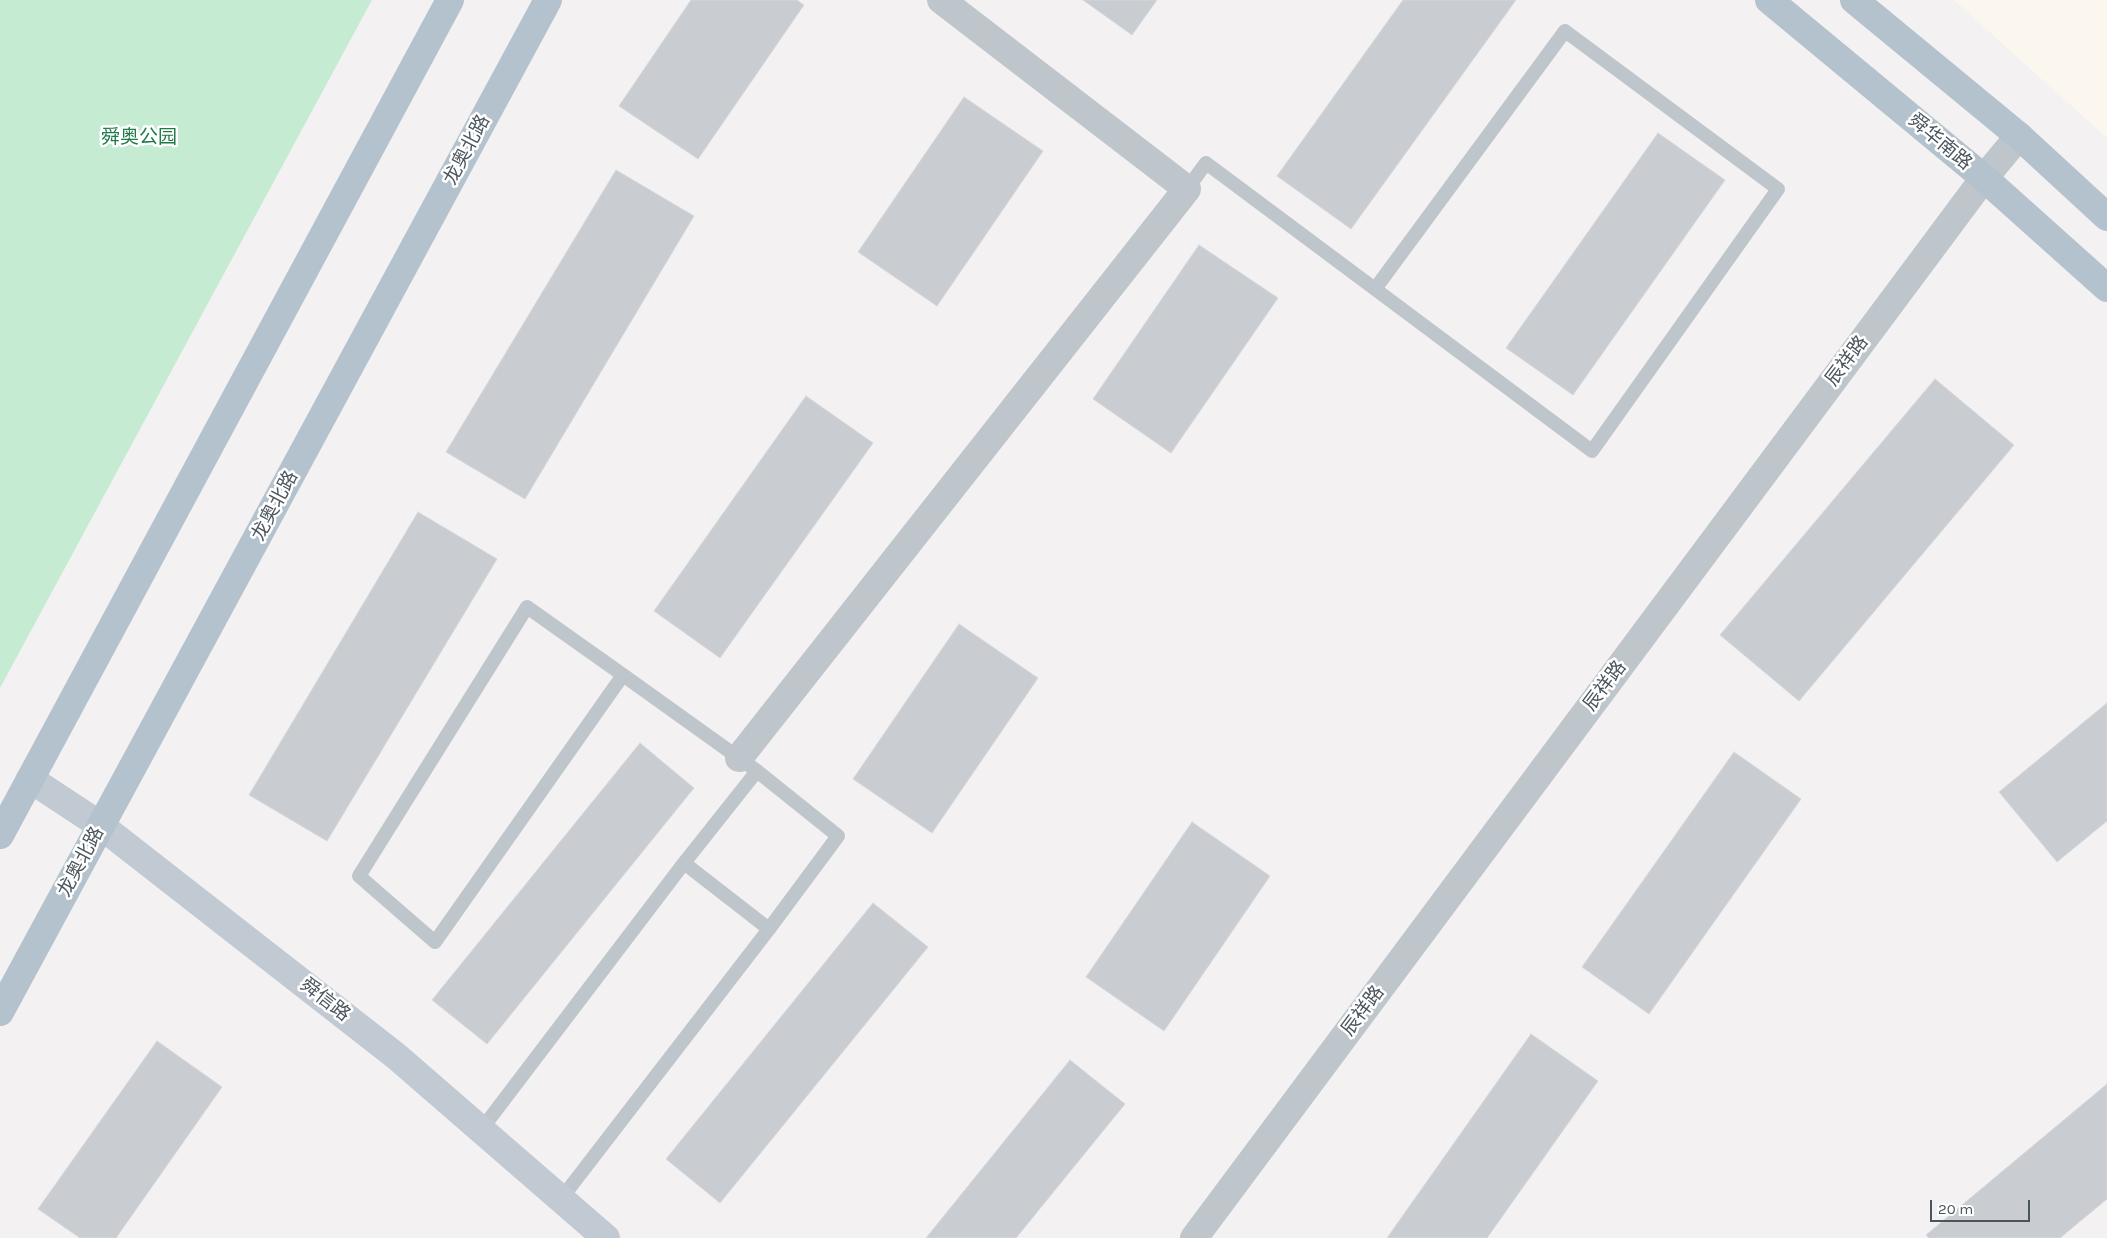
<!DOCTYPE html>
<meta charset="utf-8">
<style>
body{margin:0}
#map{position:relative;width:2107px;height:1238px;overflow:hidden;background:#f3f1f1;font-family:Karla,sans-serif}
canvas{display:block}
.scale{position:absolute;left:1930px;top:1200px;width:100px;height:22px;box-sizing:border-box;border:2px solid #4b555d;border-top:0;padding-left:6px;font-size:15px;line-height:18px;white-space:nowrap;color:#4b555d;-webkit-text-stroke:4px #fff;paint-order:stroke}
</style>
<div id="map">
<canvas width="2107" height="1238"></canvas>
<div class="scale">20 m</div>
</div>
<script>
const ctx = document.querySelector('canvas').getContext('2d');
ctx.lineJoin = 'round';
function fill(path, color) {
  ctx.fillStyle = color;
  ctx.fill(path, 'evenodd');
}
function shape(rows) {
  const path = new Path2D();
  for (const r of rows) {
    path.moveTo(r[0], r[1]);
    for (let i = 2; i < r.length; i += 2) path.lineTo(r[i], r[i + 1]);
  }
  return path;
}
function trace(path, color, width, dash) {
  ctx.strokeStyle = color;
  ctx.lineWidth = width;
  ctx.lineCap = dash ? 'butt' : 'round';
  ctx.setLineDash(dash || []);
  ctx.stroke(path);
}
function write(font, color, halo, rows, align = 'center') {
  ctx.font = font + ' Karla,"Noto Sans SC",sans-serif';
  ctx.lineWidth = 5;
  ctx.setLineDash([]);
  ctx.textBaseline = 'middle';
  ctx.strokeStyle = halo;
  ctx.fillStyle = color;
  for (const [text, x, y, turn = 0] of rows) {
    ctx.save();
    ctx.translate(x, y);
    ctx.rotate((+turn || 0) * Math.PI / 180);
    ctx.textAlign = isNaN(turn) ? turn : align;
    if (halo) ctx.strokeText(text, 0, 0);
    ctx.fillText(text, 0, 0);
    ctx.restore();
  }
}
fill(shape([
 [1954,0,2107,0,2107,138]
]), '#fbf7ee');
fill(shape([
 [0,0,372,0,0,688]
]), '#c5ecd2');
const building = shape([
 [691,0,797,0,804,5,698,159,619,106,691,0],
 [1083,0,1157,0,1132,35,1083,0],
 [1403,0,1516,0,1351,229,1277,176,1403,0],
 [964,97,1043,151,937,306,858,252,964,97],
 [1658,133,1725,180,1573,395,1506,348,1658,133],
 [616,170,694,216,525,499,446,452,616,170],
 [1199,245,1278,298,1171,453,1093,399,1199,245],
 [1935,379,2014,445,1799,701,1720,635,1935,379],
 [806,396,873,443,720,658,654,611,806,396],
 [418,512,497,559,327,841,249,795,418,512],
 [959,624,1038,678,932,833,853,779,959,624],
 [2107,703,2107,821,2057,862,1999,792,2107,703],
 [640,743,694,788,487,1044,432,1000,640,743],
 [1734,752,1801,799,1649,1014,1582,967,1734,752],
 [1192,822,1270,876,1164,1031,1086,977,1192,822],
 [873,903,928,947,720,1203,666,1159,873,903],
 [1531,1034,1598,1081,1487,1238,1387,1238,1531,1034],
 [157,1041,222,1087,116,1238,80,1238,38,1209,157,1041],
 [1070,1060,1125,1104,1016,1238,926,1238,1070,1060],
 [2107,1084,2107,1199,2060,1238,1929,1238,1926,1235,2107,1084]
]);
fill(building, '#c9ccd0');
trace(building, '#d6d8dc', 1);
trace(shape([
 [1187,189,1206,163,1375,289,1592,451,1778,189,1565,31,1375,289],
 [623,675,435,942,359,876,527,607,623,675,757,771],
 [684,863,757,771,838,836,769,929],
 [481,1130,684,863,769,929,561,1199]
]), '#bec6cc', 14);
trace(shape([
 [739,758,1187,189,941,0],
 [1194,1238,1984,178,2019,136]
]), '#bec6cc', 28);
trace(shape([
 [30,779,100,825,396,1056,606,1238]
]), '#c1cad3', 28);
trace(shape([
 [1769,0,1984,178,2107,288],
 [1854,0,2019,136,2107,217],
 [0,835,450,0],
 [0,1012,548,0]
]), '#b4c2cd', 28);
write('19px', '#217949', '#fff', [
 ["舜奥公园",139,138]
]);
write('19px', '#4b555d', '#fff', [
 ["舜华南路",1940,142,40],
 ["龙奥北路",467,150,-62],
 ["辰祥路",1847,361,-53],
 ["龙奥北路",275,506,-62],
 ["辰祥路",1605,686,-53],
 ["龙奥北路",81,862,-62],
 ["舜信路",325,1000,38],
 ["辰祥路",1363,1011,-53]
]);
</script>
